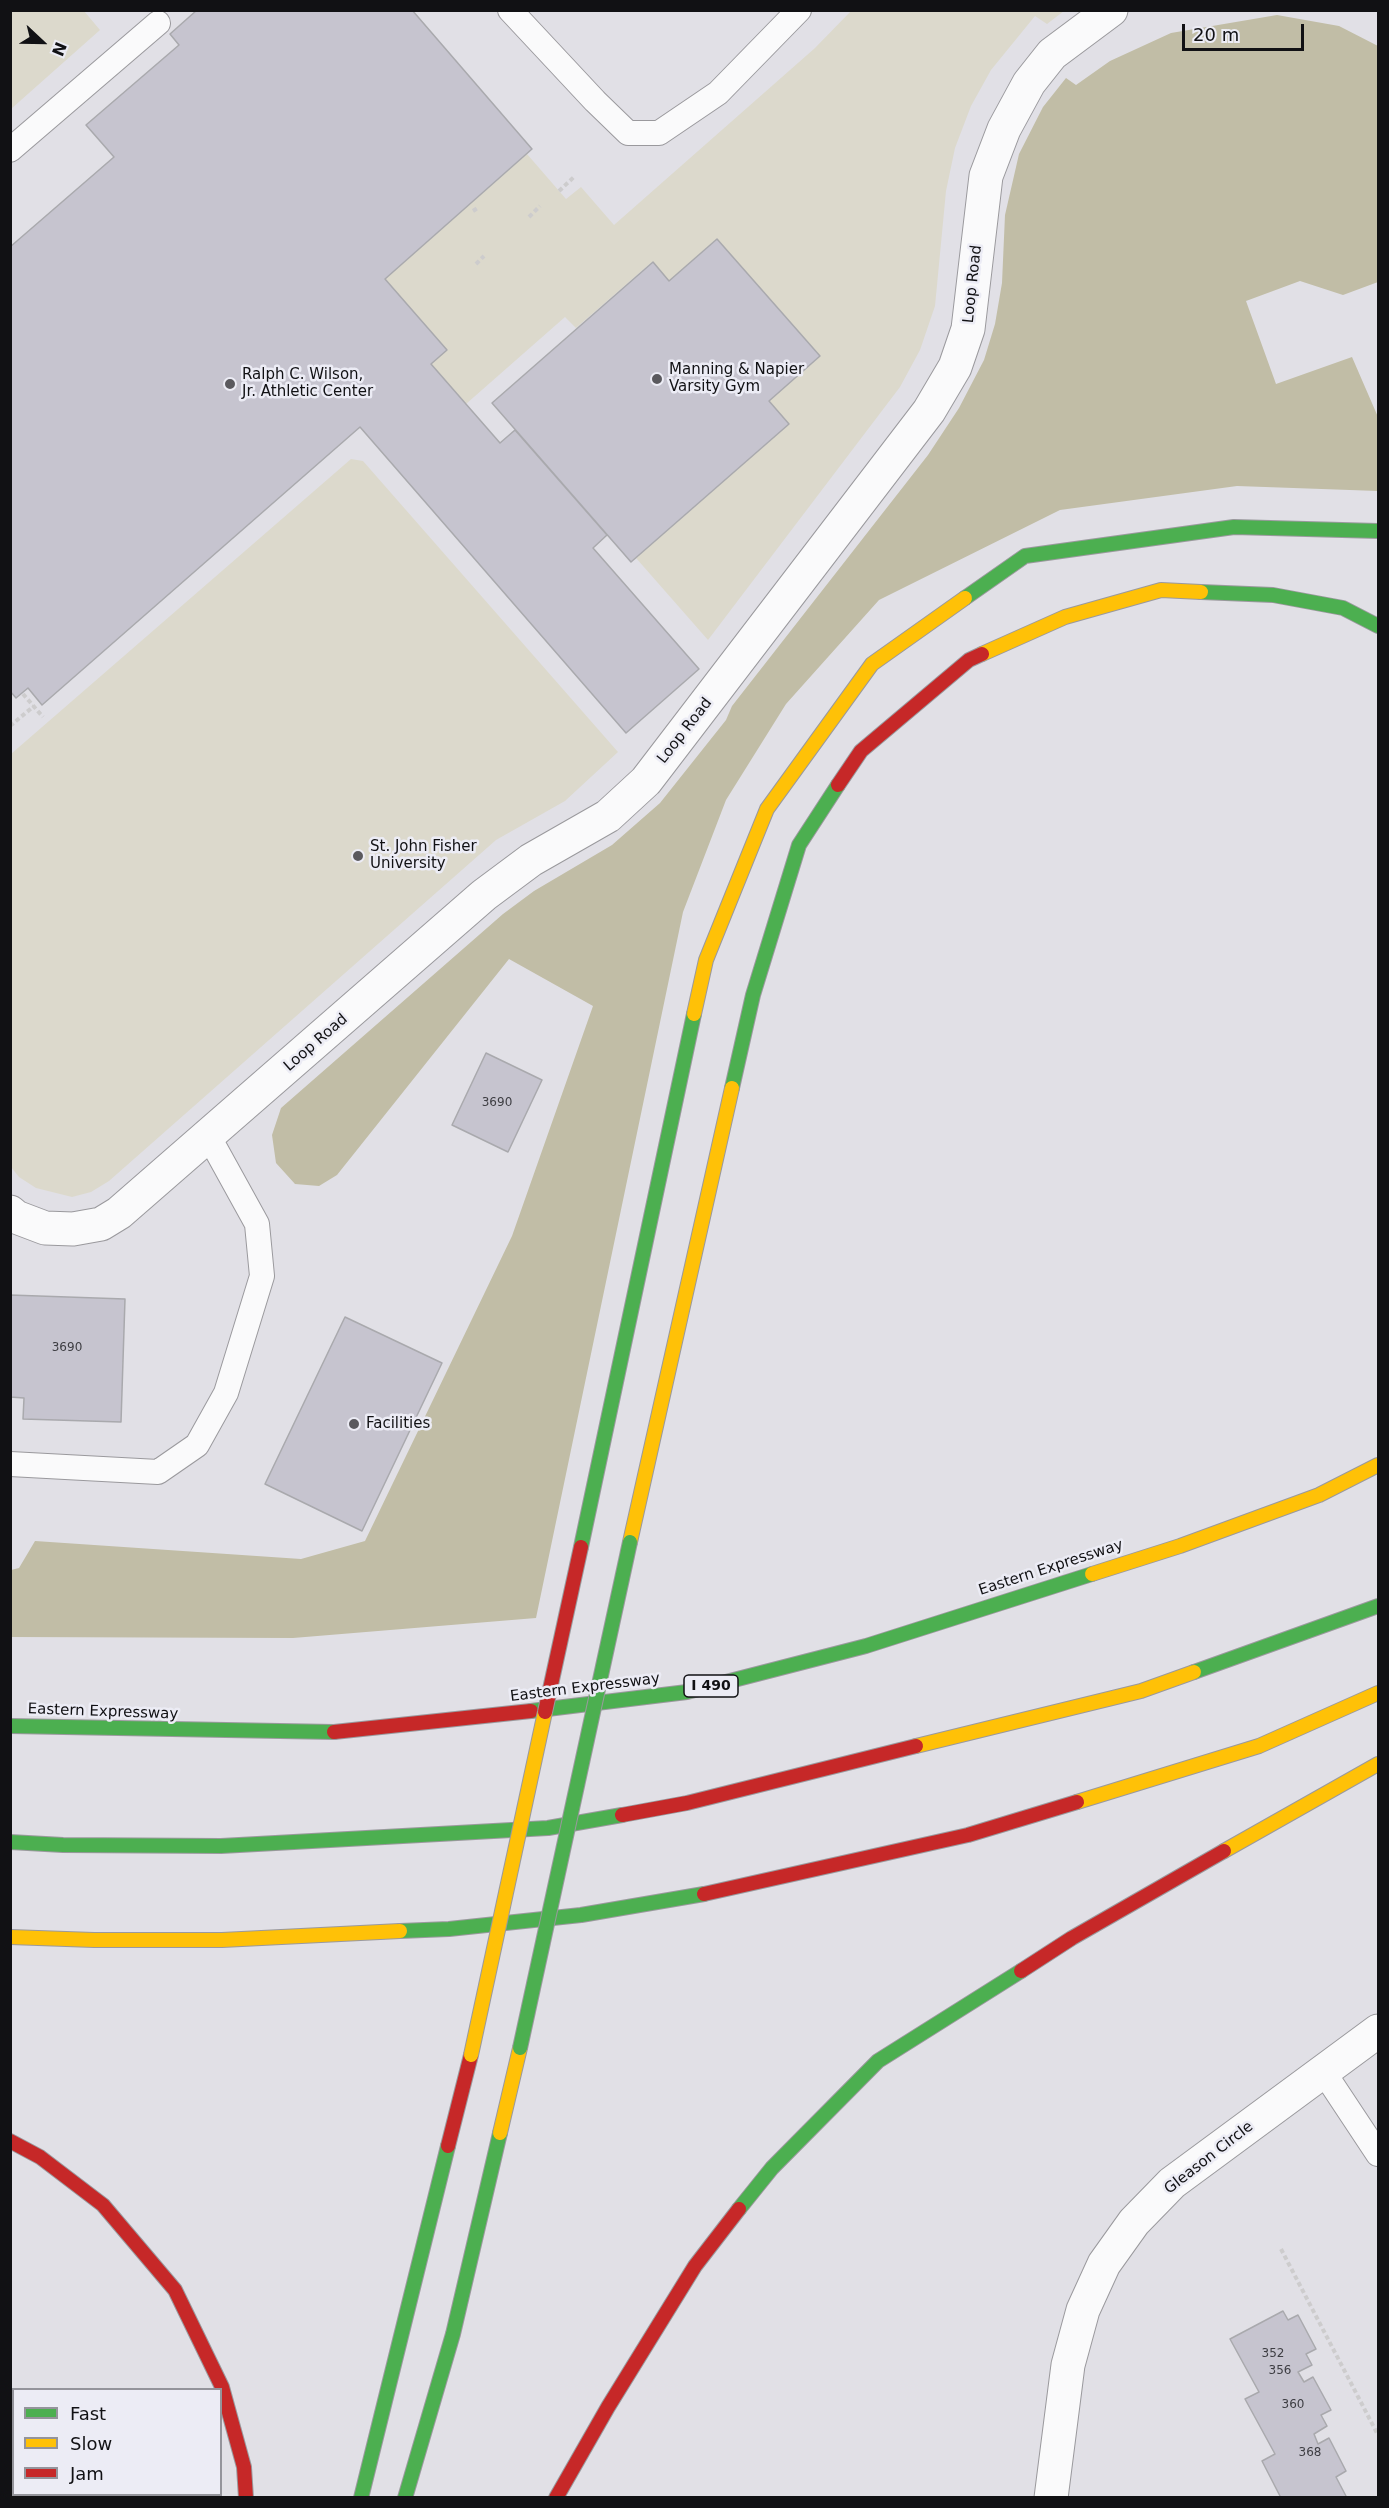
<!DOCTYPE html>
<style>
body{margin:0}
#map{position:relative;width:1389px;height:2508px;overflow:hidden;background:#e1e0e6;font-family:"DejaVu Sans",sans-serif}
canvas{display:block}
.frame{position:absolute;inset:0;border:12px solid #111114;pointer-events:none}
.legend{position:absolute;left:12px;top:2388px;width:210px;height:108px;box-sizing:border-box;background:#ececf5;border:2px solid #94949b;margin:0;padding:8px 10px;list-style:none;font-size:18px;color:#111114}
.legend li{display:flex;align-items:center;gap:12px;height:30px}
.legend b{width:30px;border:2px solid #94949b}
.north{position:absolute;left:12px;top:12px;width:60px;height:60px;-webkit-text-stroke:4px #ececf5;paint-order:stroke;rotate:112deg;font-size:16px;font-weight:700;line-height:24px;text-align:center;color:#111114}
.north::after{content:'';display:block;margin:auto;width:21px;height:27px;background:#111114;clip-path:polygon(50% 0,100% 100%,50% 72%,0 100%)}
.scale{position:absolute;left:1182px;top:24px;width:122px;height:27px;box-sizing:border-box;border:3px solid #111114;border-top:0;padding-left:8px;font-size:18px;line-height:21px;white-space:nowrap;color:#111114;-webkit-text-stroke:4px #ececf5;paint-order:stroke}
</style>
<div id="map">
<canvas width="1389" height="2508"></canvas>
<div class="frame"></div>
<ul class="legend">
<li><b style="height:8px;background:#4caf50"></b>Fast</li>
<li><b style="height:8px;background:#ffc107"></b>Slow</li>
<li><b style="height:8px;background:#c62828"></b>Jam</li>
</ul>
<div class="north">N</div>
<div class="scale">20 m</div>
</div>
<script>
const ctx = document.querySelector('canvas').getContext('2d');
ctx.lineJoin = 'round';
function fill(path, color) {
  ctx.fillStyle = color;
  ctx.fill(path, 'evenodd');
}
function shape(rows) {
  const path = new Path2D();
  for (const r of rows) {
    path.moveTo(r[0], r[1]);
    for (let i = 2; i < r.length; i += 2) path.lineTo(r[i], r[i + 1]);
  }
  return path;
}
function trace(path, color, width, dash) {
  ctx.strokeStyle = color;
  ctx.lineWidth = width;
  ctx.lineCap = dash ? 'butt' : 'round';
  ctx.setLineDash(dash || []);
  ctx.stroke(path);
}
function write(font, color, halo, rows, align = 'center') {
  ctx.font = font + ' "DejaVu Sans",sans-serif';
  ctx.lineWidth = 5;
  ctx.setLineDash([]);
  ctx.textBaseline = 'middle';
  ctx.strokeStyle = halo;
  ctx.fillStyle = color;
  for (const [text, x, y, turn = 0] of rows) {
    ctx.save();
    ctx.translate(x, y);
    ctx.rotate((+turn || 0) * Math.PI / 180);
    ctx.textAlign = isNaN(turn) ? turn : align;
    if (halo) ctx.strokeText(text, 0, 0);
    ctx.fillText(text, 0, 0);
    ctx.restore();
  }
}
fill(shape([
 [11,10,84,11,100,30,11,109],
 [851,11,1064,11,1047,24,1035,16,991,70,971,106,955,148,946,191,935,306,920,350,900,387,708,640,636,558,789,424,769,401,820,356,717,239,669,281,652,262,576,328,565,317,466,404,431,364,446,349,385,279,527,154,566,199,581,187,614,225,815,48],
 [351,459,363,461,618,752,565,801,496,840,109,1181,91,1192,72,1197,36,1188,19,1177,11,1167,11,754]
]), '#dcd9cc');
fill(shape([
 [1277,15,1339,26,1378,46,1378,282,1343,295,1300,281,1246,301,1276,384,1352,357,1378,417,1378,491,1237,486,1060,510,879,600,786,704,726,800,683,912,536,1618,293,1638,11,1637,11,1570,19,1568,35,1541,301,1559,365,1541,512,1236,593,1006,509,959,337,1175,319,1186,295,1184,276,1163,272,1135,281,1108,503,914,534,891,612,845,660,803,726,720,732,706,928,455,959,408,984,360,995,324,1002,283,1005,215,1019,154,1043,107,1066,78,1076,85,1110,61,1171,33]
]), '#c1bda6');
const building = shape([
 [197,10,412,10,532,149,385,279,447,350,431,364,500,443,515,430,607,535,593,548,699,669,626,733,360,427,42,705,28,688,16,698,10,691,10,247,114,157,86,125,179,45,170,34,197,10],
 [717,239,820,356,769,401,789,424,631,562,492,403,653,262,669,281,717,239],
 [486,1053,542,1080,508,1152,452,1125,486,1053],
 [10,1295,125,1299,121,1422,23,1419,24,1398,10,1397,10,1295],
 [345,1317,442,1363,362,1531,265,1484,345,1317],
 [1283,2311,1288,2320,1298,2315,1316,2349,1306,2354,1312,2365,1298,2372,1304,2382,1313,2377,1331,2410,1321,2415,1327,2426,1314,2434,1318,2444,1329,2438,1346,2471,1336,2477,1347,2498,1281,2498,1262,2461,1275,2454,1245,2399,1259,2392,1230,2339,1283,2311]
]);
fill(building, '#c6c4cf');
trace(building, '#a9a9ad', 1.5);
const lane = shape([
 [510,10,595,101,628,133,659,133,718,93,799,10],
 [10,150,158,23],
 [10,1464,158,1472,197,1445,226,1393,262,1276,257,1224,209,1137],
 [1323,2071,1378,2154]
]);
const street = shape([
 [10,1212,16,1217,45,1228,73,1229,101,1224,119,1213,484,895,531,860,608,816,646,781,929,411,955,367,968,329,986,176,1004,129,1029,83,1052,54,1111,10],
 [1051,2498,1068,2365,1083,2310,1104,2264,1134,2222,1172,2183,1378,2031]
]);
const fast = shape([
 [1201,592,1273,595,1343,608,1378,626],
 [965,598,1025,556,1234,527,1378,531],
 [732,1088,753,995,799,845,838,785],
 [581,1547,694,1014],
 [1194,1672,1378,1606],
 [531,1711,687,1692,866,1646,1092,1574],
 [10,1726,334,1732],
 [10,1842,63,1845,221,1846,548,1828,622,1815],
 [400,1931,449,1929,581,1915,704,1894],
 [739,2209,772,2168,878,2061,1021,1971],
 [361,2498,448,2146],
 [405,2498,453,2334,500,2133]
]);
const slow = shape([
 [982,654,1065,617,1161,590,1201,592],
 [694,1014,706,960,767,809,872,664,965,598],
 [630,1542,732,1088],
 [1092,1574,1180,1546,1319,1495,1378,1465],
 [916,1746,1141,1691,1194,1672],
 [1077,1802,1259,1746,1378,1693],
 [1224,1851,1378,1764],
 [10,1937,94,1940,222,1940,400,1931],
 [500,2133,520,2048]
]);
const jam = shape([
 [838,785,861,751,969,660,982,654],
 [334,1732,531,1711],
 [622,1815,687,1803,916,1746],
 [704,1894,968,1835,1077,1802],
 [1021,1971,1072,1938,1224,1851],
 [10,2141,40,2157,103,2205,175,2290,222,2387,244,2467,246,2498],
 [448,2146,471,2055],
 [556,2498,608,2407,695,2266,739,2209]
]);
trace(lane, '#9a999d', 26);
trace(street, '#9a999d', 35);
trace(fast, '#9a999d', 16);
trace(slow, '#9a999d', 16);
trace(jam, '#9a999d', 16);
trace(shape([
 [559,191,575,176],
 [473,211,479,207],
 [529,217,540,206],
 [476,264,484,256],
 [23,694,43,717],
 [10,726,34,706],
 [1281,2249,1378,2435]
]), '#cdcccd', 4, [4.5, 3]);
trace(lane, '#fafafb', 24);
trace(street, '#fafafb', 33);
trace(fast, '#4caf50', 14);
trace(slow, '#ffc107', 14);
trace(jam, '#c62828', 14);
const fastBridge = shape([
 [520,2048,630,1542]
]);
const slowBridge = shape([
 [471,2055,545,1712]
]);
const jamBridge = shape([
 [545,1712,581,1547]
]);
trace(fastBridge, '#9a999d', 16, []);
trace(slowBridge, '#9a999d', 16, []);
trace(jamBridge, '#9a999d', 16, []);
trace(fastBridge, '#4caf50', 14);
trace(slowBridge, '#ffc107', 14);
trace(jamBridge, '#c62828', 14);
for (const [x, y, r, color] of [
 [657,379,6,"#5a595e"],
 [230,384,6,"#5a595e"],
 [358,856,6,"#5a595e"],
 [354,1424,6,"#5a595e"]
]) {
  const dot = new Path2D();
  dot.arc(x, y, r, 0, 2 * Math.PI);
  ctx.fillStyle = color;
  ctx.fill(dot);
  trace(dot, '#ececf5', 2);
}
write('12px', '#3e3e43', null, [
 ["3690",497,1103],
 ["3690",67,1348],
 ["352",1273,2354],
 ["356",1280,2371],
 ["360",1293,2405],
 ["368",1310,2453]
]);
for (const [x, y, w] of [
 [711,1686,54]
]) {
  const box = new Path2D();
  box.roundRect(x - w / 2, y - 11, w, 22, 4.5);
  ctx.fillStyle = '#ececf5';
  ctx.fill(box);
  trace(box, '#111114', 1.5);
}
write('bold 14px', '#111114', null, [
 ["I 490",711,1686]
]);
write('15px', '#111114', '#ececf5', [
 ["Loop Road",973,284,-84],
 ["Loop Road",685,731,-52],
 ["Loop Road",316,1043,-41],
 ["Eastern Expressway",1051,1568,-18],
 ["Eastern Expressway",585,1688,-7],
 ["Eastern Expressway",103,1712,2],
 ["Gleason Circle",1209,2158,-38]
]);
write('15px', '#111114', '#ececf5', [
 ["Manning & Napier",669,370],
 ["Varsity Gym",669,387],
 ["Ralph C. Wilson,",242,375],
 ["Jr. Athletic Center",242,392],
 ["St. John Fisher",370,847],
 ["University",370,864],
 ["Facilities",366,1424]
], 'left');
</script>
